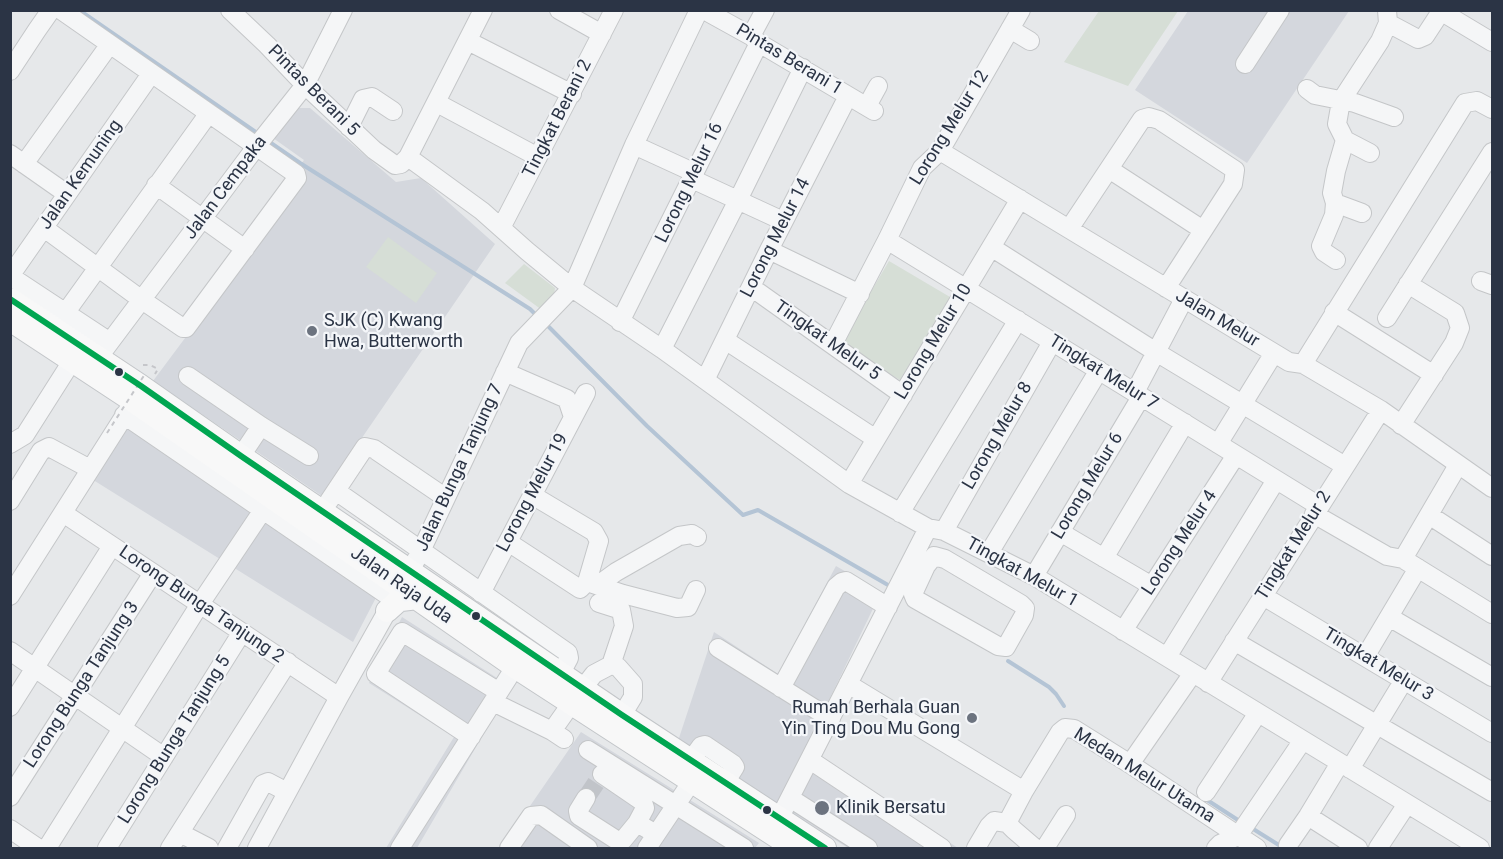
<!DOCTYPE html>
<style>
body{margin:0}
#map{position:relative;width:1503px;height:859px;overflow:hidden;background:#e6e8ea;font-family:Roboto,sans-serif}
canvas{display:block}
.frame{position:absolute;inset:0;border:12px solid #2b3445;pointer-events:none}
</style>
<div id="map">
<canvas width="1503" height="859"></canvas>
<div class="frame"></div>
</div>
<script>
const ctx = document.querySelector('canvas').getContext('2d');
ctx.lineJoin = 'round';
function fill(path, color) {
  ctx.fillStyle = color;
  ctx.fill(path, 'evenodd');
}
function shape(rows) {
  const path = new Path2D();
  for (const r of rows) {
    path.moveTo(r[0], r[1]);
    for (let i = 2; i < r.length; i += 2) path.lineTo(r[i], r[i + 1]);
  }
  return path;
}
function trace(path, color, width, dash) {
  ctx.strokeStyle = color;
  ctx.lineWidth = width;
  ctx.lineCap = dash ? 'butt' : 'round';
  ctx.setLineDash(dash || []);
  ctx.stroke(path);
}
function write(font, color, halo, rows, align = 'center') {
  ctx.font = font + ' Roboto,sans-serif';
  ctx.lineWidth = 4.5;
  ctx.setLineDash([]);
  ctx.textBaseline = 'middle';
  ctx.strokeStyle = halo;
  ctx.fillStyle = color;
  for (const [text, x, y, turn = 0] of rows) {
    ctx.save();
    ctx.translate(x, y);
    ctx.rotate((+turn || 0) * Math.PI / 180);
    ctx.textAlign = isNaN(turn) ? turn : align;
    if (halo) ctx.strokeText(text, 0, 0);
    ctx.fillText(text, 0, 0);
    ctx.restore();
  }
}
fill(shape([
 [1188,11,1349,11,1247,163,1135,90],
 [297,108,310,108,396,182,421,178,495,244,322,496,153,381,279,212,297,169,304,160,273,138],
 [131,413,382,586,353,642,90,478],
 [836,566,881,592,806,748,958,848,848,848,678,741,714,632,778,674],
 [402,617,511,687,417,848,386,848,454,737,369,683],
 [581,732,759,843,755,848,501,848]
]), '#d4d7dd');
fill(shape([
 [1099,11,1178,11,1128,86,1064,62],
 [388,237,437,273,416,303,366,267],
 [889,261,950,297,900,380,840,344],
 [524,264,555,288,554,296,542,310,505,283]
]), '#d6ded6');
trace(shape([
 [79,10,260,135],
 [268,141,300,163,530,309,538,317],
 [546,324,647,426,743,515,758,510,888,585],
 [1008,661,1049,687,1056,694,1064,706],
 [1204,798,1241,822],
 [1250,827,1282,847]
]), '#b4c4d5', 4);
trace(shape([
 [586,798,596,783]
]), '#c1c4c9', 18, [18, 9]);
const minor = shape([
 [230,10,267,45,305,85,374,150,395,165,401,164,408,157,483,10],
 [559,10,602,34],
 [704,10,751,36,759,43,874,111],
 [1442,12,1492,42],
 [1388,23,1418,39,1425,36,1442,10],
 [1010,29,1030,41],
 [751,36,765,10],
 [468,41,572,94],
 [1245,64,1280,10],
 [10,71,37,30,51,10],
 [1307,89,1315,95,1355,103,1394,117],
 [437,103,538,157],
 [867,106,878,86],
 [349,127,363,99,372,97,393,111],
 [1345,140,1370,153],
 [634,145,695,173],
 [940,151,1289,362,1303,364,1381,410,1492,488],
 [10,154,67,194],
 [408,157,482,211,527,251,572,288,662,349,849,484,928,528,944,531,1034,576,1480,848],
 [24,164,110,44],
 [1109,169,1203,230],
 [692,179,783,221],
 [156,185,245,249],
 [1335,203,1362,213],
 [44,228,142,300,183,328,186,328,297,178,296,174,61,10],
 [501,228,614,10],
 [1069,229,1142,119,1149,117,1159,120,1235,170,1233,184,1166,288],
 [887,240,1319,506],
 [991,247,1156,352,1345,466],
 [769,250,860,294],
 [1336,260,1324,252,1321,246,1334,215,1335,203,1332,193,1336,171,1345,140,1337,124,1341,101,1380,41,1388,23,1387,10],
 [1481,281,1492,285],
 [751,287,903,395],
 [66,312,209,113],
 [1334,312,1434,375],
 [1387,318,1492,152],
 [620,322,759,43],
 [725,340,876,439],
 [110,342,10,276,151,74],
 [833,344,887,240,922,168,940,151,1021,10],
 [662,349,738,200,803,68],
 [98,358,259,143,305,85,343,10],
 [1303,364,1465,103,1477,101,1492,109],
 [505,372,567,399,573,417],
 [188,376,261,426,309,456],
 [705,380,769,250,848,96],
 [1135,392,1184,299],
 [124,415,393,599],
 [1401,425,1454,343,1460,328,1455,313,1408,284],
 [10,444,25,435,72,361],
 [1218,444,1274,353],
 [241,456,261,426],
 [849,484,1020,199],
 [336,491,568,653,569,658,561,673],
 [10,501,41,451,49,447,90,469],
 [329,501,365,447,374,449,446,498],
 [63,513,339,697],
 [900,513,1018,320],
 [1314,514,1387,556,1403,559,1492,614],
 [1429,515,1492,556],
 [944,531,1052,342],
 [1060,532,1152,586],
 [508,542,580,589,587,582,599,541,594,532,532,495],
 [989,553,1099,370],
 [1104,558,1185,423],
 [1403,559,1458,465],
 [912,560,926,566,934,556,945,559,1021,604,1025,608,1024,615,1006,647,998,646,915,599,913,594,926,566],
 [1034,576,1141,397],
 [587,582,623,594,677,608,688,607,696,590],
 [598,585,616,572,679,536,692,534,697,537],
 [481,593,586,393],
 [10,596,130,407],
 [1263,596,1492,733],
 [1389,617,1492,677],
 [1123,631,1236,455],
 [1234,641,1492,792],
 [718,648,831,719],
 [10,651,164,757],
 [1167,657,1276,480],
 [1365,657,1418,568],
 [611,665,618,667,633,684,633,697,622,715],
 [1208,683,1381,410],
 [848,684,1024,791],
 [583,688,594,674,611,665,624,626,621,610,599,603],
 [781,688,836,587,842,582,846,581,888,607],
 [493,702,552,731,564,739],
 [10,707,112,546],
 [552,731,571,704],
 [471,737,376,674,402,632,499,692],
 [588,750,744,848],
 [691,760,701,746,705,745,733,764,735,767,725,783],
 [810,760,942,848],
 [1130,764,1193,673],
 [1350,769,1404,680],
 [602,774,643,802,645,808,637,823],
 [1206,792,1258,713],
 [10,797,153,573],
 [586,798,578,811,579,816,618,841,623,840,637,823,656,834],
 [790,798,868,848],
 [1308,816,1358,848],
 [779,819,928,528],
 [1007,823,1024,791,1060,732,1065,728,1074,729,1130,764,1257,848],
 [1007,823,1014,830,1035,848],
 [10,829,38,848],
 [180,833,209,848],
 [1288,845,1308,816,1340,763],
 [47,848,200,604,263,510],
 [107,848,242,632],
 [170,848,288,662],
 [227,848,263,784,268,782,287,792],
 [257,848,339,697,421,551,519,343,572,288,634,145,699,10],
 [400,848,515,667],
 [509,848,531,816,541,815,588,848],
 [647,848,692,781],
 [976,848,989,826,994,821,1007,823],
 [1045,848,1066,815],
 [1216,848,1220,844,1238,836,1303,740],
 [1378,848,1407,804]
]);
const major = shape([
 [10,299,141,386,241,456,622,715,825,848],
 [10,320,133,401,515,667,794,848],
 [387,611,397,602,401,600,418,598]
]);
trace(minor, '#c4c6c8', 20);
trace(major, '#c2c5c8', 24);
trace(shape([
 [143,365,150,365,158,369,155,374]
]), '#c5c6ca', 2, [4.5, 4.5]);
trace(minor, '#f5f6f7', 18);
trace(major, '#f8f8f8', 22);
trace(shape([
 [107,433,145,374]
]), '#c5c6ca', 2, [4.5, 4.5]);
trace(shape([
 [10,299,141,386,241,456,622,715,825,848]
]), '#00a651', 6);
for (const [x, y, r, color] of [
 [312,331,6,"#6c737f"],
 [119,372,5,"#2b3445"],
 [476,616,5,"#2b3445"],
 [972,718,6,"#6c737f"],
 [822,808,8,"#6c737f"],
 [767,810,5,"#2b3445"]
]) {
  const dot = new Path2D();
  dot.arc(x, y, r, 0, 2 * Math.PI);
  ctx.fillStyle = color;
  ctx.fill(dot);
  trace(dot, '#f4f6f9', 2);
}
write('18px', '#2b3445', '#f4f6f9', [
 ["Pintas Berani 1",789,60,31],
 ["Pintas Berani 5",313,91,45],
 ["Tingkat Berani 2",558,119,-63],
 ["Lorong Melur 12",950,128,-58],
 ["Jalan Kemuning",81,175,-55],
 ["Lorong Melur 16",690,183,-64],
 ["Jalan Cempaka",226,188,-53],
 ["Lorong Melur 14",776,238,-63],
 ["Jalan Melur",1217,319,31],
 ["Tingkat Melur 5",827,341,35],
 ["Lorong Melur 10",934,342,-59],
 ["Tingkat Melur 7",1103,373,32],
 ["Lorong Melur 8",998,436,-60],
 ["Jalan Bunga Tanjung 7",460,468,-65],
 ["Lorong Melur 6",1088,486,-59],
 ["Lorong Melur 19",533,493,-62],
 ["Lorong Melur 4",1180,543,-57],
 ["Tingkat Melur 2",1294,546,-58],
 ["Tingkat Melur 1",1022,573,29],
 ["Jalan Raja Uda",401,586,35],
 ["Lorong Bunga Tanjung 2",201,605,34],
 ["Tingkat Melur 3",1378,665,31],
 ["Lorong Bunga Tanjung 3",82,685,-57],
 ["Lorong Bunga Tanjung 5",175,740,-58],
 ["Medan Melur Utama",1144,776,32]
]);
write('18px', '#2b3445', '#f4f6f9', [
 ["SJK (C) Kwang",324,321],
 ["Hwa, Butterworth",324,342],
 ["Rumah Berhala Guan",960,708,"right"],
 ["Yin Ting Dou Mu Gong",960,729,"right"],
 ["Klinik Bersatu",836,808]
], 'left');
</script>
